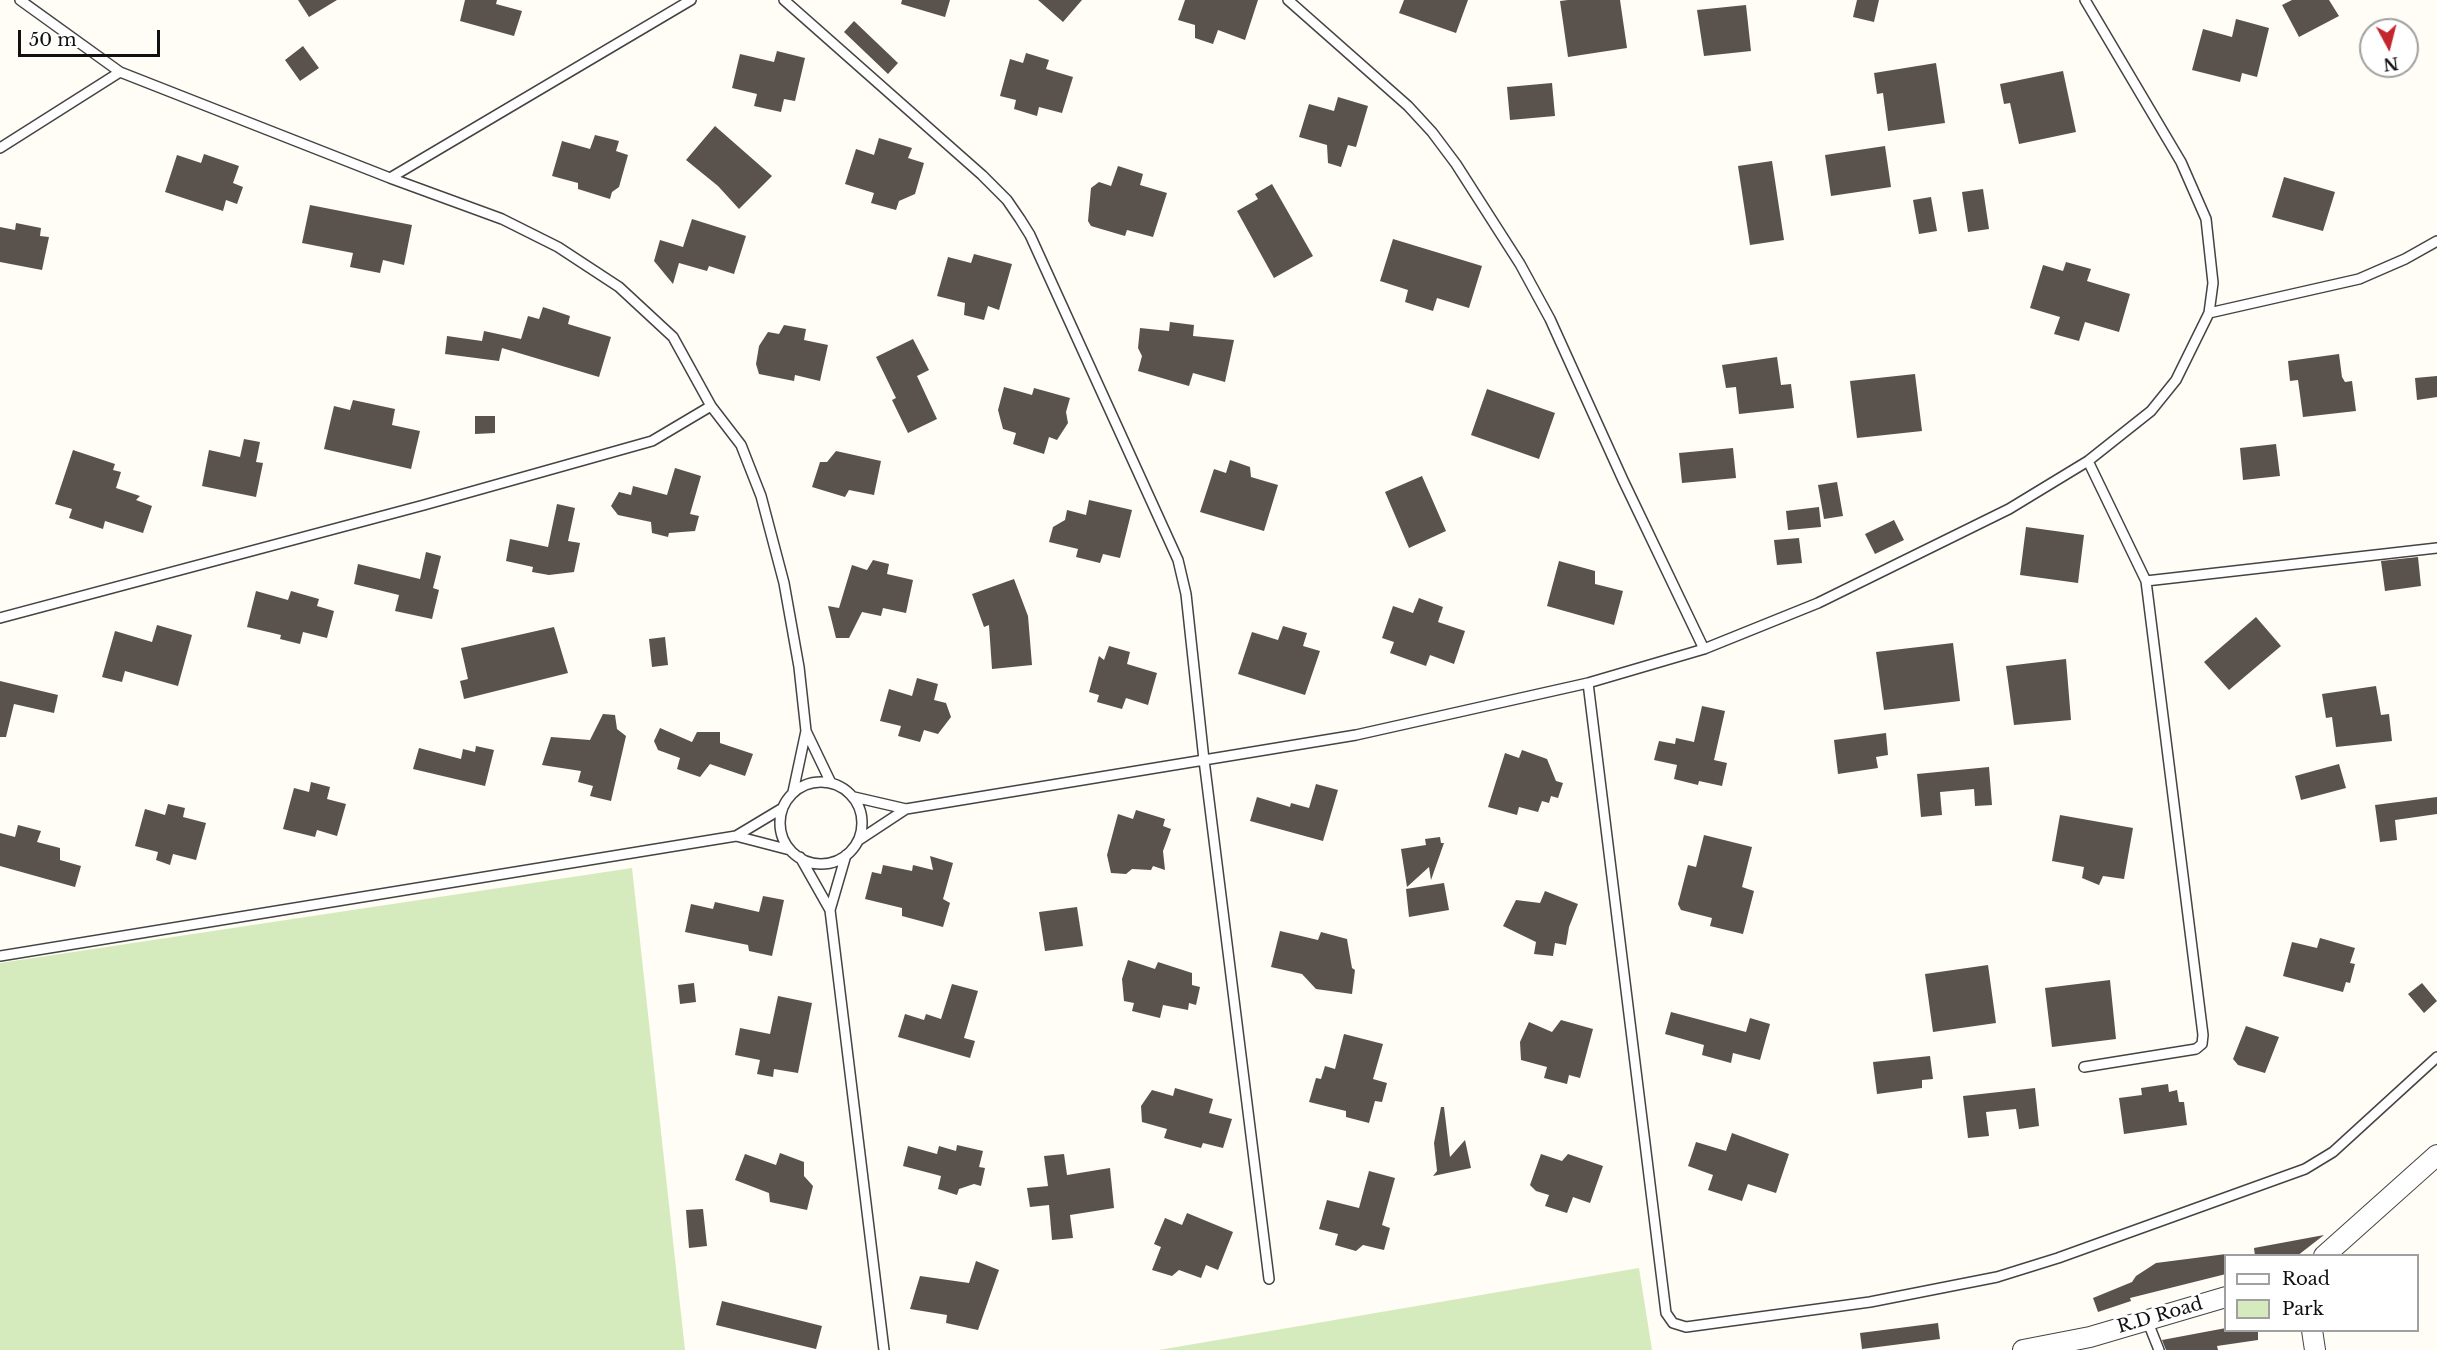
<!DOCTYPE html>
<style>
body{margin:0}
#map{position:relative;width:2437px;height:1350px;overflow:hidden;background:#fffdf5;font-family:"Libre Baskerville",serif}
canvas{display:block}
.legend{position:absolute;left:2224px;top:1254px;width:195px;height:78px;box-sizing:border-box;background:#fff;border:2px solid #a0a0a0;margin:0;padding:8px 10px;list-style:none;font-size:18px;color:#111}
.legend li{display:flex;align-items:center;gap:12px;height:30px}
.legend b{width:30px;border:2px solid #a0a0a0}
.north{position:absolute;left:2359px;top:18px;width:60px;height:60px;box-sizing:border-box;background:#fff;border:2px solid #a0a0a0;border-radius:50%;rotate:173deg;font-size:16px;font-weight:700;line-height:24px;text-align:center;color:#111}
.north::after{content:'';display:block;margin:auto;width:21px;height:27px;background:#c4262e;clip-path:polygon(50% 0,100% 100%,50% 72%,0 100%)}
.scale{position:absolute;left:18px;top:30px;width:142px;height:27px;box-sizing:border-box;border:3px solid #111;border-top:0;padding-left:8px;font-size:18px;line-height:21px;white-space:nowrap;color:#111;-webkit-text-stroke:4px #fff;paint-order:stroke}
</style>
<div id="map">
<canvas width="2437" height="1350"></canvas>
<ul class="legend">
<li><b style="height:8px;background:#fff"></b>Road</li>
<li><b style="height:16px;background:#d5ebbd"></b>Park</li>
</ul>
<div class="north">N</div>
<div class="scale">50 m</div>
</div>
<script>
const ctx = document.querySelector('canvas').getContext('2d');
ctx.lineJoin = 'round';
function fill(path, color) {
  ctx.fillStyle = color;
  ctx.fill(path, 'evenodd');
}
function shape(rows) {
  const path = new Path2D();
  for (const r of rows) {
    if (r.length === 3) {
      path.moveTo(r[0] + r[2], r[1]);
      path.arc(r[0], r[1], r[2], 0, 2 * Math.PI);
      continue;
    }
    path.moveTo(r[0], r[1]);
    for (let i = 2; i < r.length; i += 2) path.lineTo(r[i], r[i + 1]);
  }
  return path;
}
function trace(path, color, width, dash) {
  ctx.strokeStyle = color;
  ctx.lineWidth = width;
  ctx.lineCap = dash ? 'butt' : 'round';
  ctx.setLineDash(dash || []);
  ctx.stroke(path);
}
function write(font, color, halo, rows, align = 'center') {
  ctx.font = font + ' "Libre Baskerville",serif';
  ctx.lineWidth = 6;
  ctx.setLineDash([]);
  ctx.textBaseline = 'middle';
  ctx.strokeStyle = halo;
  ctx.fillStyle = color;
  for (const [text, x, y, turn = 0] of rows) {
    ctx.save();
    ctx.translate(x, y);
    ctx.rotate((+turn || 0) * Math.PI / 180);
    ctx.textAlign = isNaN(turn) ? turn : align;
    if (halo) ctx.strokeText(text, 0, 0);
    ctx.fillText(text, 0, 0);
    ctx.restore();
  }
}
fill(shape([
 [632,868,685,1350,0,1350,0,963],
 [1639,1268,1652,1350,1159,1350]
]), '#d5ebbd');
fill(shape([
 [298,0,337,0,309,17],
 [465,0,497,0,496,4,522,11,514,36,460,21],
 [902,0,950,0,945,17,901,4],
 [1038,0,1082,0,1063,22],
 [1185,0,1258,0,1245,40,1218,30,1213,44,1195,38,1195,25,1178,20],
 [1404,0,1468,0,1456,33,1399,13],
 [1568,0,1620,0,1627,48,1568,57,1560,1],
 [1857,0,1879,0,1874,22,1853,17],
 [2292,0,2329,0,2339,16,2299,37,2282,5],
 [1746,5,1751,51,1704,56,1697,10],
 [2236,19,2269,28,2257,77,2242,73,2240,82,2192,70,2203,29,2232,37],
 [854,21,898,63,888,74,844,32],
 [303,46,319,68,300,81,285,60],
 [777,51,805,58,795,101,784,99,781,112,754,106,757,94,732,88,740,54,774,62],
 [1026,53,1049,60,1046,69,1073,77,1062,113,1039,107,1037,116,1014,109,1016,100,1000,96,1010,59,1023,63],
 [1936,63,1945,123,1888,131,1883,93,1877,94,1874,73],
 [2063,71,2076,132,2019,144,2010,103,2004,104,2000,84],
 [1552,83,1555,116,1510,120,1507,87],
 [1338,97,1368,106,1356,147,1348,145,1341,167,1328,163,1327,145,1299,137,1309,104,1334,111],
 [715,126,772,176,739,209,718,186,686,160],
 [595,135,619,141,616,151,628,155,619,187,612,192,610,199,578,189,578,183,552,176,562,141,590,149],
 [879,138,912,148,908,158,924,163,915,194,899,201,896,210,871,203,874,193,845,184,856,149,874,155],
 [1885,146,1891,187,1831,196,1825,155],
 [204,154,239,166,233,183,243,187,237,204,226,200,223,211,165,192,177,155,201,163],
 [1772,161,1784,240,1750,245,1738,166],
 [1118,166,1143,174,1140,185,1167,193,1153,237,1127,230,1125,236,1091,226,1088,221,1091,188,1099,182,1111,186],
 [2284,177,2335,192,2323,231,2272,217],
 [1272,184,1313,256,1274,278,1237,211,1258,199,1255,194],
 [1983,189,1989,229,1968,232,1962,192],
 [1931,197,1937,231,1919,234,1913,200],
 [310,205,412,225,404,265,383,260,380,273,350,267,353,253,302,243],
 [692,219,746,236,734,274,709,266,707,271,679,263,673,284,654,261,660,240,683,247],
 [16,223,41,228,40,236,49,237,42,270,0,262,0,227,15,230],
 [1393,239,1482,266,1469,308,1437,298,1433,311,1405,302,1408,290,1380,281],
 [974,254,1012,264,999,310,988,306,984,320,964,315,965,303,937,296,948,257,971,263],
 [2066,262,2091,269,2087,281,2130,294,2119,332,2085,322,2079,341,2054,334,2060,317,2030,308,2043,265,2063,271],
 [543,307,570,316,568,324,611,337,599,377,502,348,499,361,445,354,447,336,482,341,484,331,521,339,528,316,539,319],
 [1170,322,1194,325,1193,336,1234,340,1225,382,1193,373,1189,386,1138,371,1142,356,1138,348,1140,328,1169,331],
 [784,325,806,329,804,340,828,345,820,381,795,375,794,381,759,374,756,364,759,346,768,332,779,334],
 [913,339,929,370,917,376,937,419,908,433,892,400,896,398,876,357],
 [2339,354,2342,377,2345,382,2352,381,2356,411,2303,417,2298,380,2290,381,2288,361],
 [1777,357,1781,385,1791,384,1794,408,1739,414,1736,387,1726,388,1722,365],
 [1915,374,1922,431,1857,438,1850,381],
 [2437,376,2437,397,2417,400,2415,378],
 [1004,387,1032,395,1034,388,1070,398,1066,412,1068,423,1057,440,1049,437,1044,454,1013,444,1016,433,1003,429,998,410],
 [1487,389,1555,413,1539,459,1471,435],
 [353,400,395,409,392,425,420,431,411,469,324,449,334,406,350,410],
 [475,416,495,416,495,433,475,434],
 [244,439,260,442,256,462,263,463,256,497,202,486,209,450,240,457],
 [2276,444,2280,476,2243,480,2240,448],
 [1733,448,1736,478,1682,483,1679,453],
 [73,450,115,464,113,470,121,472,116,488,140,496,136,500,152,506,143,533,105,521,103,529,69,518,72,509,55,504],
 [836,451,881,461,874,495,849,490,845,497,812,487,820,462,827,462],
 [1230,460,1250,467,1251,477,1278,485,1264,531,1200,512,1214,469,1226,473],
 [675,468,701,476,690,514,699,516,695,531,669,533,668,537,652,533,651,522,618,515,611,506,619,492,631,495,633,486,667,495],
 [1422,476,1446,531,1409,548,1385,492],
 [1837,482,1843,516,1824,519,1818,485],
 [1089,500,1132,510,1120,558,1103,554,1100,563,1076,557,1078,549,1049,542,1053,527,1065,520,1067,510,1086,515],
 [557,504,575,508,568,541,580,543,574,572,549,575,532,572,533,567,506,561,510,539,548,547],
 [1819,507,1821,527,1788,530,1786,511],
 [1894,520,1904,540,1875,554,1865,534],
 [2026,527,2084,535,2078,583,2020,575],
 [1799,538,1802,563,1777,565,1774,540],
 [426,552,441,556,433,588,439,590,432,619,395,611,399,595,354,584,358,564,420,579],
 [2418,557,2421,586,2385,591,2381,561],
 [873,560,889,564,887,574,913,580,906,613,883,608,881,616,862,612,849,638,836,638,828,606,839,608,852,565,867,570],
 [1559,561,1595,571,1595,584,1623,591,1614,625,1547,606],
 [1014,579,1028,616,1032,665,992,669,989,625,984,627,972,594],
 [256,591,288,600,291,591,319,599,317,606,334,611,327,638,303,632,300,644,280,639,281,635,247,627],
 [1419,598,1443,607,1438,622,1465,631,1454,664,1430,655,1426,666,1390,653,1394,642,1382,638,1393,606,1413,613],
 [2256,617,2281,646,2229,690,2204,662],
 [157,625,192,635,178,686,125,671,122,682,102,677,115,631,152,642],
 [1283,626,1307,633,1303,646,1320,651,1305,695,1238,674,1252,632,1278,640],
 [554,627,568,673,464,699,460,681,468,679,461,648],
 [665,637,668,665,652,667,649,639],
 [1953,643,1960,701,1884,710,1876,652],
 [1109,646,1130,652,1127,664,1157,673,1148,705,1126,698,1122,709,1097,702,1099,695,1089,692,1099,656,1104,660],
 [2066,659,2071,720,2014,725,2006,666],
 [917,678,938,684,934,700,946,703,951,717,938,734,924,730,920,742,898,736,901,726,880,721,889,689,912,696],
 [0,681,58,695,54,713,14,704,6,737,0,737],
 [2376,686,2381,715,2389,714,2392,741,2336,747,2332,717,2326,718,2322,694],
 [1702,706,1725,711,1714,760,1727,763,1722,786,1699,781,1698,785,1674,779,1677,765,1654,760,1659,741,1675,744,1676,738,1694,742],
 [603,714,615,715,617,729,626,736,611,801,590,796,593,786,578,782,581,771,542,765,551,737,590,740],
 [660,728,692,742,697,732,720,732,720,743,753,754,745,776,710,764,700,777,677,769,680,758,658,750,654,741],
 [1886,733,1888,755,1876,757,1878,768,1838,774,1834,740],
 [476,746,494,750,485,786,413,769,419,748,461,759,463,749,475,752],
 [1522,750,1547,759,1556,781,1563,783,1558,798,1551,796,1549,803,1542,801,1538,812,1519,807,1517,815,1488,807,1505,753,1519,758],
 [2339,764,2346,788,2301,800,2295,776],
 [1989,767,1992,805,1975,806,1974,789,1940,792,1942,815,1921,817,1917,774],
 [311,782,330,787,327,799,346,804,337,836,317,830,315,837,283,829,294,788,309,792],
 [1316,784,1338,790,1323,841,1250,821,1257,797,1290,807,1291,803,1309,808],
 [2437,797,2437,814,2395,820,2397,840,2380,842,2375,805],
 [168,804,185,808,183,817,206,823,196,860,173,854,170,865,156,860,158,852,135,846,145,809,165,815],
 [1136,810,1165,819,1163,826,1171,829,1163,851,1165,870,1153,866,1151,870,1132,869,1126,874,1111,873,1107,855,1118,814,1133,819],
 [2060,815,2133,828,2124,879,2103,876,2099,885,2082,878,2084,867,2052,861],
 [18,825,41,831,37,842,60,848,60,860,81,866,75,887,0,866,0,833,15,837],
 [1704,835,1752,847,1742,887,1754,891,1743,934,1710,926,1712,918,1681,910,1678,904,1688,865,1696,867],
 [1440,837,1441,843,1444,843,1431,880,1429,867,1407,887,1401,849,1426,845,1425,839],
 [930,856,953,863,943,899,950,903,943,927,902,916,902,908,865,899,872,872,881,874,883,865,912,871,913,865,933,870],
 [1444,883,1449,910,1409,917,1406,889],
 [1545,891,1578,904,1569,927,1566,945,1555,943,1553,956,1534,954,1536,942,1503,926,1516,900,1540,903],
 [763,896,784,900,772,956,749,951,748,945,685,932,691,904,713,909,715,902,759,912],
 [1077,907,1083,946,1045,951,1039,912],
 [1280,931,1318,940,1321,932,1347,939,1352,968,1355,970,1352,994,1316,989,1302,974,1271,967],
 [2320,938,2355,948,2350,963,2355,964,2350,983,2346,982,2343,992,2283,976,2292,942,2317,948],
 [1128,960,1155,969,1158,962,1192,973,1192,985,1200,987,1196,1005,1189,1003,1188,1010,1163,1005,1160,1018,1132,1011,1134,1003,1124,1001,1122,979],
 [1988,965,1996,1023,1933,1032,1925,974],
 [2110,980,2116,1039,2052,1047,2045,988],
 [694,983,696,1002,680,1004,678,985],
 [2422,983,2437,1001,2424,1013,2408,994],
 [952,984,978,991,964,1038,975,1041,970,1058,898,1037,905,1014,924,1020,926,1014,941,1019],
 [778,996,812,1003,798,1073,774,1069,773,1077,757,1074,760,1060,735,1055,740,1028,770,1034],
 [1671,1012,1746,1032,1750,1018,1770,1024,1760,1060,1733,1053,1731,1063,1702,1055,1704,1045,1665,1034],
 [1561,1020,1593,1029,1580,1078,1569,1075,1567,1084,1544,1078,1547,1067,1521,1060,1520,1042,1529,1022,1552,1032],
 [2246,1026,2279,1037,2265,1073,2238,1065,2233,1059],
 [1344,1034,1383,1044,1373,1079,1387,1083,1382,1102,1375,1101,1369,1123,1346,1117,1346,1111,1309,1102,1316,1078,1321,1079,1325,1066,1335,1069],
 [1930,1056,1933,1079,1922,1080,1922,1088,1877,1094,1873,1062],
 [2168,1084,2169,1092,2177,1090,2179,1102,2184,1102,2187,1125,2124,1134,2119,1098,2142,1095,2141,1088],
 [1175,1088,1213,1099,1209,1113,1232,1119,1223,1148,1203,1143,1201,1148,1164,1138,1167,1129,1142,1122,1141,1106,1152,1090,1173,1096],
 [2035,1088,2039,1126,2019,1129,2016,1109,1986,1112,1989,1136,1968,1138,1963,1096],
 [1441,1107,1444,1107,1450,1157,1465,1140,1471,1168,1433,1176,1437,1171,1434,1143],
 [1732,1133,1789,1154,1776,1193,1748,1184,1742,1201,1708,1190,1713,1175,1688,1166,1696,1142,1726,1151],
 [957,1145,983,1151,979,1167,985,1168,981,1186,974,1184,959,1189,957,1195,938,1189,941,1176,903,1166,908,1146,937,1154,939,1146,956,1151],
 [780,1153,804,1162,804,1176,813,1186,807,1210,770,1202,769,1193,735,1180,745,1154,776,1165],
 [1064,1154,1067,1175,1110,1168,1114,1208,1070,1215,1073,1238,1052,1240,1049,1205,1030,1207,1027,1188,1048,1186,1044,1156],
 [1541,1154,1562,1161,1568,1154,1603,1166,1590,1203,1573,1197,1567,1213,1545,1206,1549,1195,1536,1191,1530,1185],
 [1369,1171,1395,1178,1382,1225,1390,1228,1384,1250,1363,1245,1356,1251,1335,1245,1338,1234,1319,1229,1327,1200,1359,1208],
 [703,1209,707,1246,689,1248,686,1210],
 [1187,1213,1233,1232,1218,1270,1206,1265,1201,1278,1179,1270,1172,1276,1152,1270,1161,1247,1154,1244,1165,1218,1182,1225],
 [2324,1235,2297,1256,2255,1256,2254,1248],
 [2226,1254,2226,1274,2130,1298,2131,1301,2098,1312,2093,1298,2132,1282,2136,1276,2156,1263],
 [976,1261,999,1270,978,1330,946,1323,947,1315,910,1309,920,1276,969,1283],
 [722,1301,822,1326,816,1349,716,1325],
 [1938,1323,1940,1339,1862,1349,1860,1333],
 [2226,1328,2226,1330,2258,1330,2258,1340,2217,1346,2218,1350,2166,1350,2162,1340]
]), '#5a524d');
const lane = shape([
 [20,0,120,72,390,178,502,219,558,247,619,287,673,337,711,406,741,445,761,496,784,583,799,667,806,731,793,792],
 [784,0,982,175,1007,200,1020,219,1030,235,1178,560,1186,594,1204,760,1269,1279],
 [1288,0,1408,106,1432,132,1456,164,1520,264,1550,319,1623,480,1704,649],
 [0,148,120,72],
 [390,178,691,0],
 [2209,313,2359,279,2405,259,2437,241],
 [2146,581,2437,548],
 [0,618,424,505,652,441,711,406],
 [1588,683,1666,1313,1673,1323,1686,1327,1870,1302,1997,1277,2058,1258,2305,1169,2333,1152,2437,1057],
 [806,731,831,783],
 [821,823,41],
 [854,797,906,809,1356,735,1588,683,1704,649,1818,603,2009,509,2088,461,2151,411,2176,380,2209,313,2213,283,2206,219,2181,162,2085,0],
 [736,836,790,850],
 [859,840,906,809],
 [800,857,830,910,884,1350],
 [830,910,846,855],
 [0,956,736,836,781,809],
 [2084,1067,2196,1049,2202,1044,2203,1035,2146,581,2088,461],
 [2147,1320,2159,1350]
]);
const street = shape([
 [2324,1256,2437,1155],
 [2312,1330,2315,1350],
 [2023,1350,2090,1337,2226,1297]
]);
trace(lane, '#444', 12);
trace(street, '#444', 22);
trace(lane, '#fff', 9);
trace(street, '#fff', 20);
write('18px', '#111', '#fff', [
 ["R.D Road",2160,1316,-16]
]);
</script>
